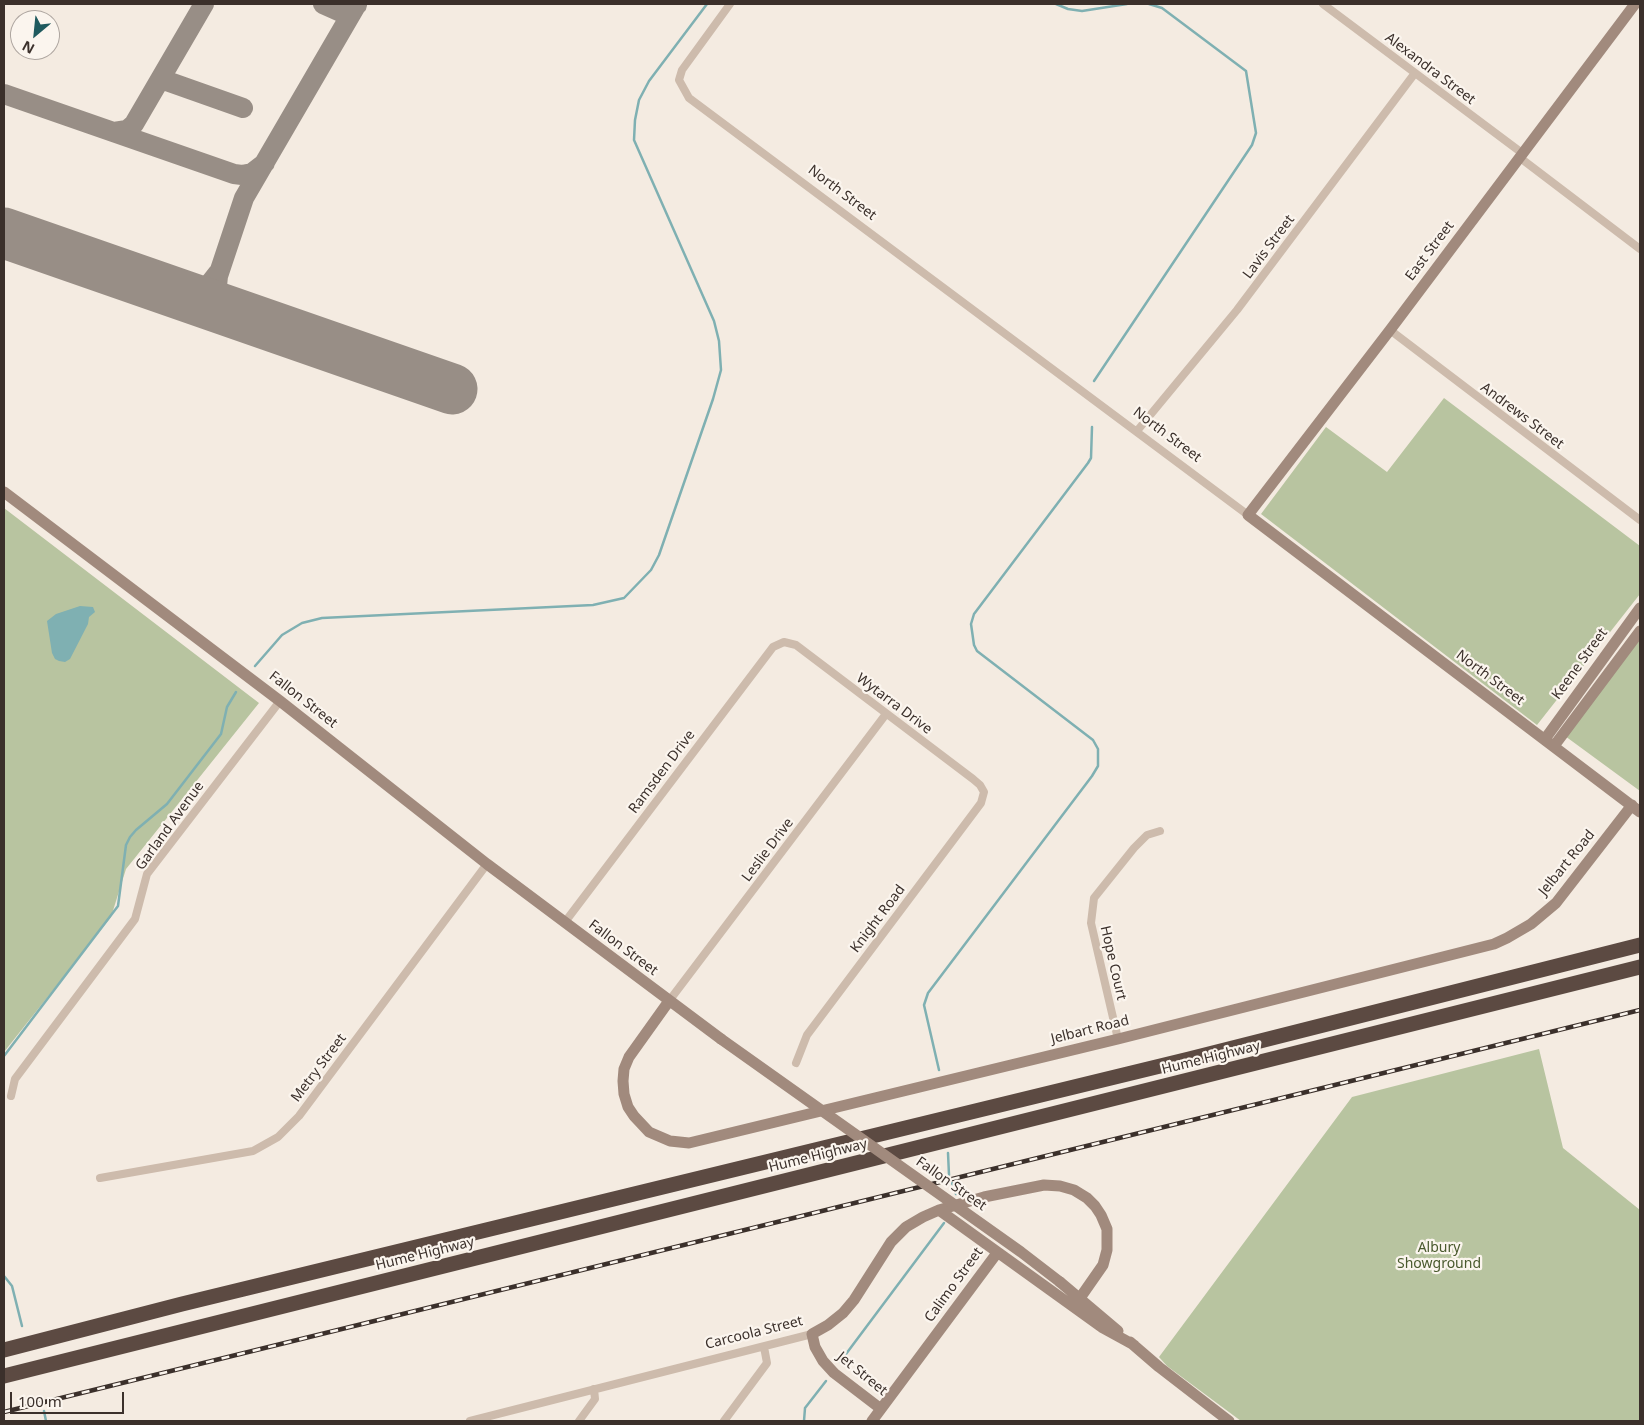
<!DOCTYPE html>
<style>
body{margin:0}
#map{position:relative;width:1644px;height:1425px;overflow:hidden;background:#f4ebe1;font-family:"Noto Sans",sans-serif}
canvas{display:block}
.frame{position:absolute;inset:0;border:5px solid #3b302b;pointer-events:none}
.north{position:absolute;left:10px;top:10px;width:50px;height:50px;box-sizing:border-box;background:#fbf5ee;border:1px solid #aea6a0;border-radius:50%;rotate:208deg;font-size:14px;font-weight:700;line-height:20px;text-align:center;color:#3b302b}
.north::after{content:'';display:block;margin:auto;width:18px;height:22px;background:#1f5a5e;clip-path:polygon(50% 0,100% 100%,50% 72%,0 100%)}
.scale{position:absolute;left:10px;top:1392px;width:114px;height:22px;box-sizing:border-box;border:2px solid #3b302b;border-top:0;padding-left:6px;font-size:15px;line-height:18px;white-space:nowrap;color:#3b302b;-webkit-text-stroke:4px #fbf5ee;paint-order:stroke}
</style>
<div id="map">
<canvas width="1644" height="1425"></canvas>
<div class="frame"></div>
<div class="north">N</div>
<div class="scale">100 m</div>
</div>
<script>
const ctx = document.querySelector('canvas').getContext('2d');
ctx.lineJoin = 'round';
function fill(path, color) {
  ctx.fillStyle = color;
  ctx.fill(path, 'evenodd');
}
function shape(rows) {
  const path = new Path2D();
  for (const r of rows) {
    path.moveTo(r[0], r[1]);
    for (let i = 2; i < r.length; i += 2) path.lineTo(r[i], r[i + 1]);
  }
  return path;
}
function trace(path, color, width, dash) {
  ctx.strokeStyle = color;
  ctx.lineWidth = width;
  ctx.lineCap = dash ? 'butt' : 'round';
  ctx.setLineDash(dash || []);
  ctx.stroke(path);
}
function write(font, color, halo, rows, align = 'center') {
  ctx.font = font + ' "Noto Sans",sans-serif';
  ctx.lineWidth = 4.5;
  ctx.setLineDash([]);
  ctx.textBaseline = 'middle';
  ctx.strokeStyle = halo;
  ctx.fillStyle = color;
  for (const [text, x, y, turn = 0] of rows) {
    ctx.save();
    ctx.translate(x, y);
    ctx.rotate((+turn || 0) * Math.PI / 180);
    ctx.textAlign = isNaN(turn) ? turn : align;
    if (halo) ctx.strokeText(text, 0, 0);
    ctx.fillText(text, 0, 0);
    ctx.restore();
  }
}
fill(shape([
 [1444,398,1640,546,1640,594,1537,725,1261,514,1326,427,1387,472],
 [4,508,259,703,126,869,111,917,4,1052],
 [1640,636,1640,791,1565,736],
 [1539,1049,1563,1148,1640,1210,1640,1421,1241,1421,1167,1366,1159,1357,1352,1097]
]), '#b8c4a0');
fill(shape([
 [80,606,93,607,95,612,89,617,88,624,70,659,65,662,59,661,55,659,52,653,47,621,56,614]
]), '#7fb0b2');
trace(shape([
 [1056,4,1068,9,1082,11,1127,4],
 [1094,381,1252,145,1256,133,1246,71,1162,8,1149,4],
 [255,666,282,635,302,623,322,618,593,605,624,598,651,570,659,555,713,399,721,370,719,341,714,321,634,140,635,120,639,100,649,81,707,4],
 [4,1056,118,906,126,845,130,837,136,830,167,804,221,734,227,707,236,692],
 [939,1070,924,1005,928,993,1092,776,1098,766,1098,749,1093,740,977,651,974,645,971,624,974,614,1088,463,1091,458,1092,427],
 [948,1153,949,1175],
 [952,1183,956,1194],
 [4,1276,12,1286,22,1326],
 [840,1362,944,1223],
 [44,1411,46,1421],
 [804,1421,805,1408,826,1381]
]), '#7fb0b2', 2.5);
trace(shape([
 [323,4,341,12,350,11,357,5],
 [161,79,243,108],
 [4,94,234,174,242,175,252,173,265,163],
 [114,132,127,130,134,124,204,4],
 [121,274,178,292,187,294,196,293,207,287,218,273],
 [295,334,238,313,231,309,223,301,220,294,217,286,218,276,244,198,357,4]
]), '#988e86', 20);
trace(shape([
 [4,233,452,389]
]), '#988e86', 51);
trace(shape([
 [730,4,682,70,679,80,689,98,1248,515],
 [1323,4,1522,153],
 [1519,157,1640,249],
 [1390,330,1640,520],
 [1137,431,1237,310,1415,73],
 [565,922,773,647,784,642,796,645,973,779,980,785,984,792,981,803,807,1035,796,1063],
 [669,1001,886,714],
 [1118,1039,1091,923,1094,898,1134,848,1147,835,1160,831],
 [11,1096,15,1079,135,919,147,874,280,701],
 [100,1178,253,1151,278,1137,299,1116,487,864],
 [470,1421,812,1334],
 [579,1421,595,1399,594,1389],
 [724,1421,767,1363,764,1347]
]), '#cdbbac', 8);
trace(shape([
 [1635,4,1390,330,1248,515,1640,812],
 [4,492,280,701,487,864,721,1039],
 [1545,739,1640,608],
 [1554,746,1640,631],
 [669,1001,629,1057,624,1069,623,1081,624,1094,628,1107,634,1116,649,1132,670,1141,689,1143,1118,1039,1494,944,1507,938,1531,924,1556,903,1632,805],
 [939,1210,1103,1328,1134,1345],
 [1060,1282,1118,1331],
 [1130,1342,1159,1367,1229,1421],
 [881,1409,834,1373,823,1361,815,1347,812,1334,828,1325,843,1313,854,1300,891,1242,906,1227,923,1217,939,1210,984,1197,1044,1185,1060,1186,1074,1190,1087,1198,1095,1206,1101,1215,1107,1229,1107,1250,1103,1265,1080,1298],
 [872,1421,997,1253]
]), '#a18a7d', 11);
trace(shape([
 [4,1350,182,1304,1189,1059,1640,945],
 [4,1376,1640,967]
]), '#5c4a42', 15);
const rail = shape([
 [4,1412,1640,1010]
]);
trace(rail, '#3b302b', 4.5);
trace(rail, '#fbf5ee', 2.5, [8]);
trace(shape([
 [721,1039,1021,1252,1060,1282]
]), '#a18a7d', 11);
write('14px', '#3b302b', '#fbf5ee', [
 ["Alexandra Street",1430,69,37],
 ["North Street",842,193,37],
 ["Lavis Street",1269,247,-53],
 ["East Street",1430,251,-53],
 ["Andrews Street",1522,416,37],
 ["North Street",1167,435,37],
 ["Keene Street",1580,664,-54],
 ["North Street",1490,678,37],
 ["Fallon Street",303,700,38],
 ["Wytarra Drive",894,704,37],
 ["Ramsden Drive",662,772,-53],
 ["Garland Avenue",170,826,-54],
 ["Leslie Drive",768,850,-53],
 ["Jelbart Road",1567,863,-51],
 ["Knight Road",878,919,-53],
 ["Fallon Street",623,948,37],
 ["Hope Court",1113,963,77],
 ["Jelbart Road",1090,1030,-14],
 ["Hume Highway",1211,1058,-14],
 ["Metry Street",319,1068,-53],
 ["Hume Highway",818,1156,-14],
 ["Fallon Street",951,1184,35],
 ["Hume Highway",425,1254,-14],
 ["Calimo Street",954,1285,-54],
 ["Carcoola Street",754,1333,-14],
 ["Jet Street",862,1374,39]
]);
write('14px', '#4a5a2e', '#fbf5ee', [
 ["Albury",1439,1248],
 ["Showground",1439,1264]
]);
</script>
